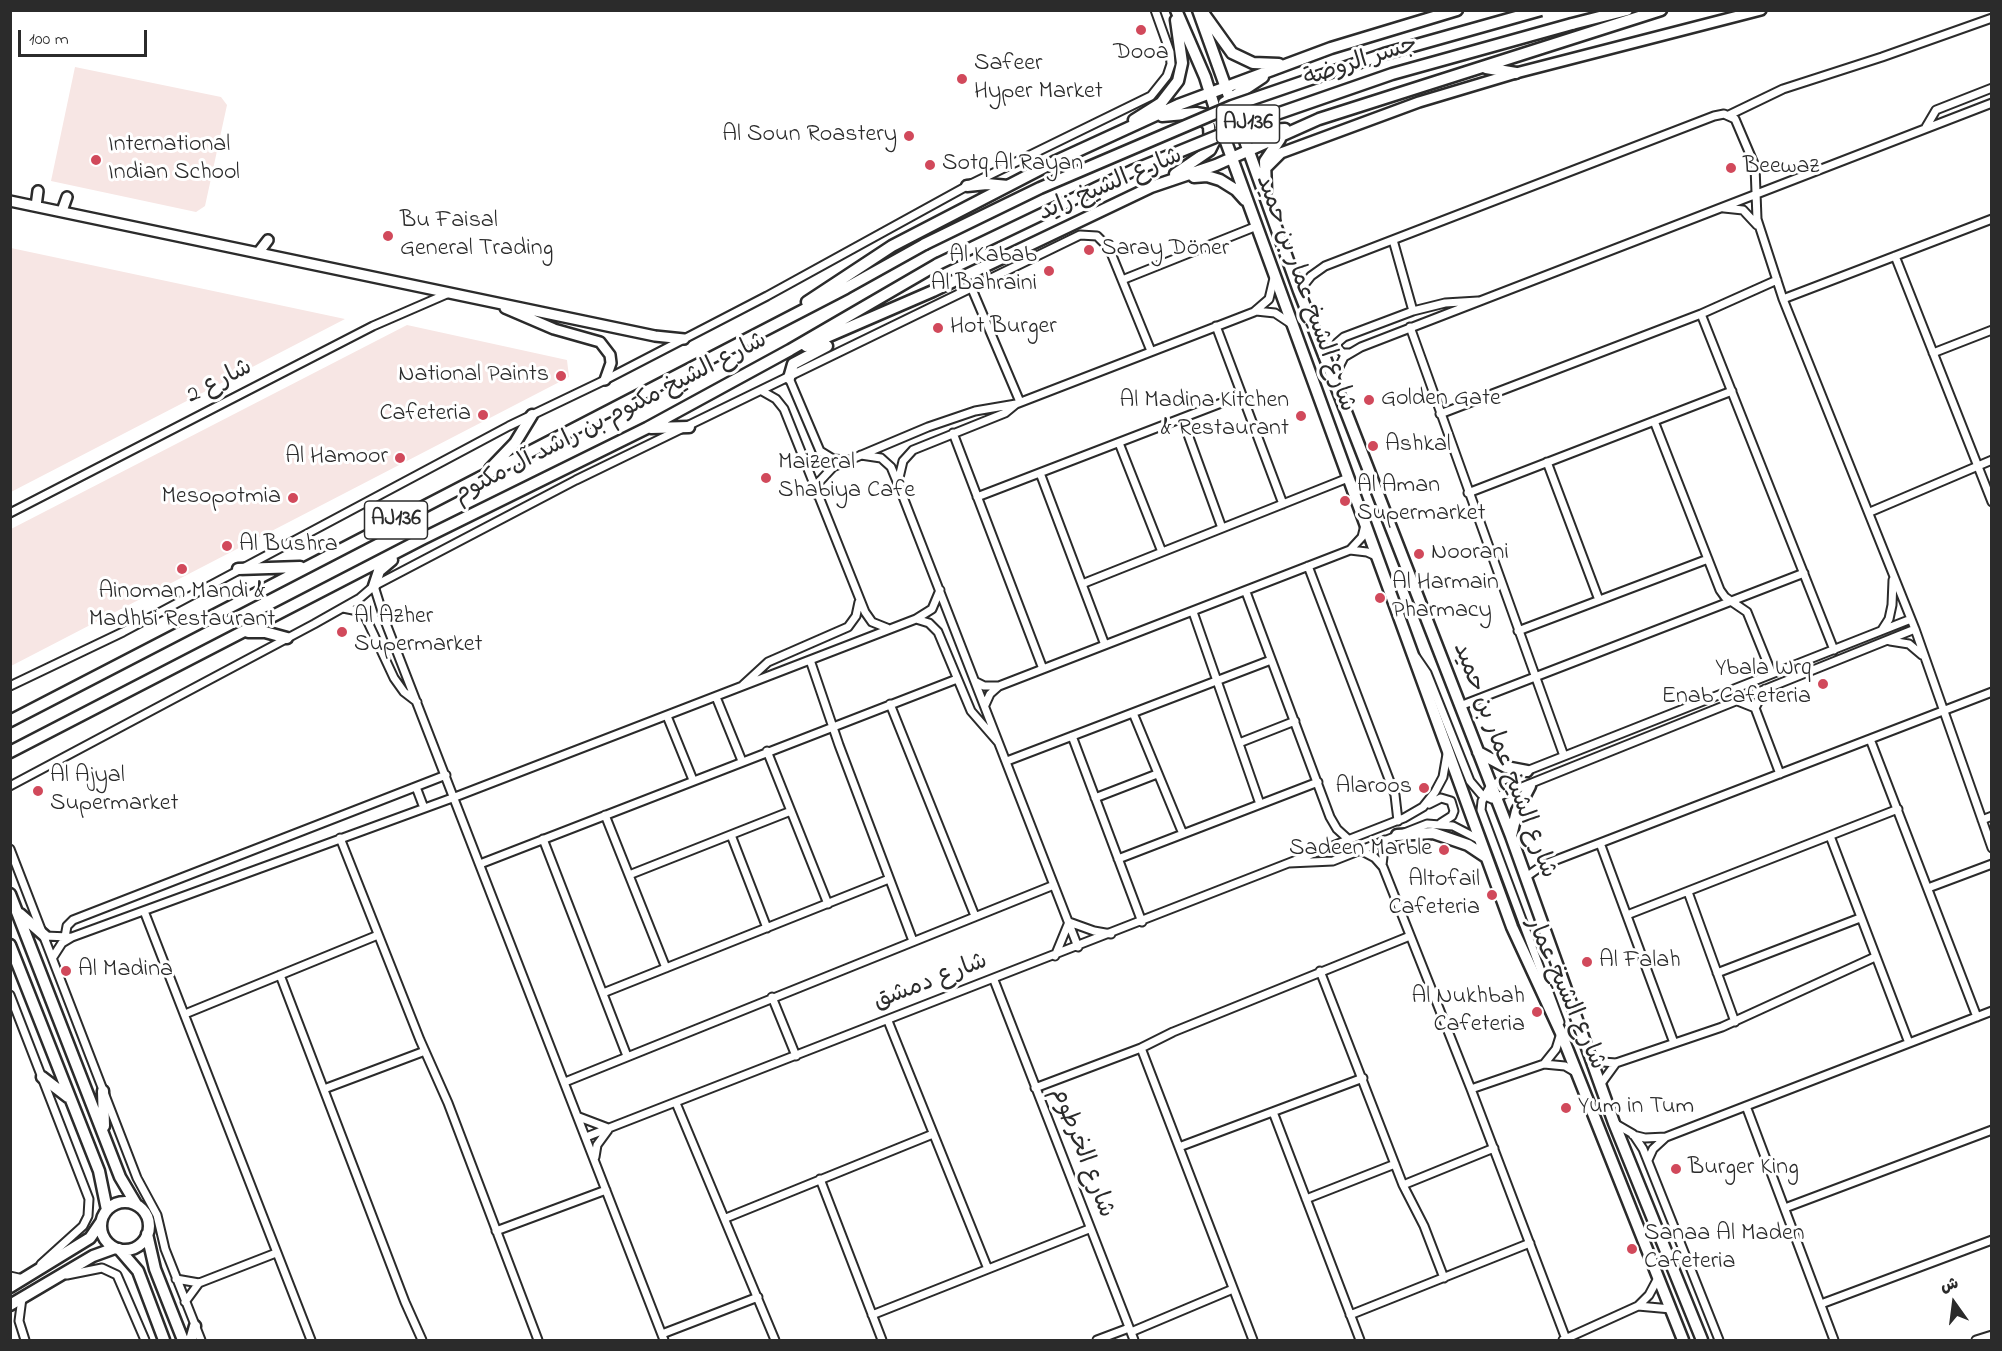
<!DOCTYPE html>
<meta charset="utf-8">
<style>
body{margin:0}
#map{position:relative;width:2002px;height:1351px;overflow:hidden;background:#fff;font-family:"Indie Flower","Playpen Sans Arabic",sans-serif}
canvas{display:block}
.frame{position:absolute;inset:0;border:12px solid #2b2b2b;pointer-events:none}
.north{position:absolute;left:1924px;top:1273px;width:60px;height:60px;-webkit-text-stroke:4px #fff;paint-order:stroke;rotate:346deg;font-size:16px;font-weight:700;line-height:24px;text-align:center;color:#2b2b2b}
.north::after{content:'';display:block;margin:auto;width:21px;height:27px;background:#2b2b2b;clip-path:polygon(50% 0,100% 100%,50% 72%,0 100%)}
.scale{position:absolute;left:18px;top:30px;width:129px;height:27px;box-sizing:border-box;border:3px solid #2b2b2b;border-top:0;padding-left:8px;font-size:18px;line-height:21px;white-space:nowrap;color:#2b2b2b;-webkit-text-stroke:4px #fff;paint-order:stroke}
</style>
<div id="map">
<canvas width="2002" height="1351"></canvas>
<div class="frame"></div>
<div class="north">ش</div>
<div class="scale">100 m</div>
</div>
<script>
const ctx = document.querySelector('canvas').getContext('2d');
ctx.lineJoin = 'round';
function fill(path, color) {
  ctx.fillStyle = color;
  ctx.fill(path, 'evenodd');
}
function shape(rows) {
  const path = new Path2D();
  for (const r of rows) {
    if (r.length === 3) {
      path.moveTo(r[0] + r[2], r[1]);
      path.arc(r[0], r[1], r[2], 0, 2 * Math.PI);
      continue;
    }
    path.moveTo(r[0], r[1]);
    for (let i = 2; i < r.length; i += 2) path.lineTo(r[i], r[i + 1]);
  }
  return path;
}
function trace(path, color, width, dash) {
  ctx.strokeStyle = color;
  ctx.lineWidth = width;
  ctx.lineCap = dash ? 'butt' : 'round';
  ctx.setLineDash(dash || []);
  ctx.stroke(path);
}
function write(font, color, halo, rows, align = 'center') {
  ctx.font = font + ' "Indie Flower","Playpen Sans Arabic",sans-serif';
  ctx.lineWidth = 6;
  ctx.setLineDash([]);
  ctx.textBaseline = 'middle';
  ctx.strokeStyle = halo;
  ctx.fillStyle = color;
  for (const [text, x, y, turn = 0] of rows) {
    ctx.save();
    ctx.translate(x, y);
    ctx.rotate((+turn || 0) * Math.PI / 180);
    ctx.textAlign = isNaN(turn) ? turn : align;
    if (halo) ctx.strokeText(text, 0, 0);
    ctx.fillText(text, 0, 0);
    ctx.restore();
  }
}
fill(shape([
 [75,67,221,97,227,105,205,206,196,212,51,181],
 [11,248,345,319,11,492],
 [407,325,567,360,569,377,11,666,11,529]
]), '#f7e6e4');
const minor = shape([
 [1729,115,1783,89,1882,57,1992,18],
 [1926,127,1936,110,1992,88],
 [1724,208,1743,210,1757,225],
 [1393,240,1413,311],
 [1895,256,1992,502],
 [1122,280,1257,226],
 [972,289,1020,402],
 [1299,291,1311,276,1325,266,1714,116,1724,114,1735,119,1755,166,1757,219,1783,299,1915,629,1992,848],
 [1783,299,1992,219],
 [1256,311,1275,313,1290,323],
 [1701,314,1834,650],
 [1216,326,1283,504],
 [1410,327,1564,756],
 [1349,353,1343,353,1338,349,1337,343,1344,337,1413,311,1445,303,1478,301],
 [1933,353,1992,330],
 [789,378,820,451,833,459,847,460],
 [1333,379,1344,357,1361,347,1992,103],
 [762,391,776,399,784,409,865,612,872,622,887,628],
 [1440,414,1701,314,1777,280],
 [1182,418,1222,528],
 [1654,421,1720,590,1725,597,1747,612,1772,674],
 [953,433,1043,669],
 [1119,443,1162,552],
 [861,455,881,458,891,467,898,484,1078,947],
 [1547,462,1599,600],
 [1040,473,1105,645],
 [898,482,903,461,913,450,1005,413,1016,404],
 [1468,493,1732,391],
 [817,495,819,482,833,467,928,427,975,411,1016,404,1254,312,1269,299,1274,278],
 [977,497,1242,395],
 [1870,512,1992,460],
 [10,513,373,326,449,293],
 [1350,550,1367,552,1376,556],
 [1308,566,1395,795,1398,821],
 [1082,584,1348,478],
 [374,586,385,621,664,1340],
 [1246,592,1330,817,1337,829,1348,839],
 [343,608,358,611,366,618,394,678,404,692,417,702],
 [1193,612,1260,804],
 [916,619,929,623,938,632,971,711,998,742],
 [1882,630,1889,619,1892,605,1893,580],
 [1518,631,1708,559],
 [1890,641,1909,644,1922,655],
 [1416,657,1427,673,1470,781,1481,794,1492,799,1915,629],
 [810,660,839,745,913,941],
 [976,682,984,686,999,686,1350,550,1362,537,1365,525],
 [743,685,768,662,848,627,856,616,859,602],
 [10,686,123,632,509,426,605,380,767,296,967,186,1151,96,1167,76,1171,64,1170,52,1155,10],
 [716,697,742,761],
 [1735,700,1755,708,1780,774],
 [890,704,975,916],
 [985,705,990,694,999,686],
 [1460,706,1804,573],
 [1755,708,1765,689],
 [1133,713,1183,834],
 [667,716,693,780],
 [1072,736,1142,922],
 [1870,739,1977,1017],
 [1239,743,1295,721],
 [767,751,828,904],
 [1007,761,1271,660],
 [10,786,314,624,360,598,374,586,576,480,1080,235,1097,236,1109,248,1151,351],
 [416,787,424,808],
 [1095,798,1157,774],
 [1429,804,1441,798,1451,801,1454,811,1452,816,1441,823],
 [605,815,666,968],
 [1982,820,1992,816],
 [731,835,767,928],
 [1830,836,1909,1043],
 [340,838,420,1040,448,1103,538,1340],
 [543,839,627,1056],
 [1600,843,1674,1043],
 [10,849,137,1178,157,1215,165,1249,201,1340],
 [1360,850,1375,858,1383,867,1471,1089,1566,1339],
 [1118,859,1318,782],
 [1289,863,1333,861,1427,824,1453,826,1480,840],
 [480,864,957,679],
 [1382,865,1385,840],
 [629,875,791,811],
 [1526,877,1543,865,1992,692],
 [1928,888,1992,864],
 [1688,892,1735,1022],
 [144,911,311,1340],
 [1627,915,1898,809],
 [45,936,69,937],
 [65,937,67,926,73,920,446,775],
 [1055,956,1069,922,1094,931,1111,934],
 [53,957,62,943,72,937,455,797,916,619,932,609,940,590],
 [1320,971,1403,1185,1424,1226,1444,1278],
 [1717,973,1860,918],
 [280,975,405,1302,422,1340],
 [994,980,1134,1340],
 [603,993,889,879],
 [10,995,89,1199,88,1216,83,1226,41,1264],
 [772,997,796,1056],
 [185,1014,378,935],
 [888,1021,988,1269],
 [1560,1022,1481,810,1482,801,1491,785,1911,619],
 [1141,1048,1253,1340],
 [1590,1057,1603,1062,1616,1063,1722,1027,1875,957],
 [1544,1064,1556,1049,1561,1033],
 [565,1082,1054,885],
 [1600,1085,1616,1063],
 [1035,1088,1141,1048,1173,1032,1410,936],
 [324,1089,425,1051],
 [1471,1089,1544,1064,1565,1066,1577,1073],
 [676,1103,775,1340],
 [1746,1106,1834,1340],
 [1273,1112,1360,1340],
 [579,1117,608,1128],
 [1614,1123,1633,1134,1643,1149,1719,1340],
 [1633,1135,1645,1138,1666,1137],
 [586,1137,1404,818,1423,807,1435,792,1443,777,1447,754],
 [1179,1147,1363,1078],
 [595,1157,597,1145,608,1130],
 [1648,1160,1653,1149,1666,1137,1992,1011],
 [820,1179,882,1340],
 [1403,1185,1494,1148],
 [1306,1199,1395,1164],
 [1785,1208,1992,1130],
 [726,1218,933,1134],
 [496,1231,606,1190],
 [67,1275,102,1268,117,1275,145,1340],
 [10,1276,23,1279],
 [176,1279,199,1283,276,1253],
 [22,1298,19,1321,25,1340],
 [185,1302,199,1283],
 [1821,1304,1992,1240],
 [1638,1306,1671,1309],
 [872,1315,1089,1229],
 [1350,1315,1530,1243],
 [1131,1332,1233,1289],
 [662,1334,758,1297],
 [1097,1340,1129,1328],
 [1563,1340,1638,1306,1649,1295,1658,1278],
 [1976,1340,1992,1335]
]);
const tertiary = shape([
 [1268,166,1281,153,1419,102,1516,73,1761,10],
 [10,201,655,336,684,339],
 [36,206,38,191],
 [62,211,67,197],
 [258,253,268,240],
 [505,308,554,329,600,342,610,355,611,363,605,380]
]);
const secondary = shape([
 [10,894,120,1177,136,1204],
 [20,914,45,936],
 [10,945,99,1171,107,1210],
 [42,1077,68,1097],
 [103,1091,104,1126],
 [125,1226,24],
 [147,1234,155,1269,183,1340],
 [119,1249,138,1271,164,1340],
 [10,1287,90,1238,101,1222],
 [10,1305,93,1256,115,1248],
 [191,1340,195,1326]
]);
const primary = shape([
 [1176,10,1205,77,1221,128,1512,927,1561,1033,1683,1340],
 [1198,10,1299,291,1511,836,1614,1123,1702,1340],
 [1204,14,1232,53,1253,63,1279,64],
 [1572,24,1627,10],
 [1486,68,1516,73],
 [1224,103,1263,77],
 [1197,113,1209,126,1210,146],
 [1162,116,1196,113,1207,115,1226,123,1239,135],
 [1134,120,1161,103,1178,81,1182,63,1176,20],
 [1239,120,1254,131,1285,129],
 [1175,174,1210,150,1220,130],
 [1194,177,1207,176,1220,180,1236,190,1245,200],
 [967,186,987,184,1008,186],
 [1266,191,1265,161,1280,139],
 [807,302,892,246,1056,161,1178,105,1331,48,1457,10],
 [806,346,933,291,1151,187,1216,165,1319,119,1661,10],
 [789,378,793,364,827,346],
 [651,428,689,427],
 [490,469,515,443,532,415],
 [238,569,300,567],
 [374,586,379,571,392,560],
 [248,632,265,632,287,638],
 [10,721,846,288,925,244],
 [10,752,422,539,647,428,790,350,938,264],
 [1478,752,1506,767,1527,771],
 [1397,835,1433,833,1468,845,1486,857],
 [1511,836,1517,811,1530,786]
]);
trace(minor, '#2b2b2b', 11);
trace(tertiary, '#2b2b2b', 14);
trace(secondary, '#2b2b2b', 15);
trace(primary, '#2b2b2b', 15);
trace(minor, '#fff', 7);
trace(tertiary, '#fff', 9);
trace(secondary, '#fff', 10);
trace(primary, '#fff', 10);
const primaryBridge = shape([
 [925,244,1040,188,1232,106,1384,54,1541,10],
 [938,264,1132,171,1242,126,1392,74,1572,24]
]);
trace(primaryBridge, '#2b2b2b', 15, []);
trace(primaryBridge, '#fff', 10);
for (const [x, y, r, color] of [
 [1141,30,6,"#d1495b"],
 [962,79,6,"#d1495b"],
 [909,136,6,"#d1495b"],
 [96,160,6,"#d1495b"],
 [930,165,6,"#d1495b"],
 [1731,168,6,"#d1495b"],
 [388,236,6,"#d1495b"],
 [1089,250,6,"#d1495b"],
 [1049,271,6,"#d1495b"],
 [938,328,6,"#d1495b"],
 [561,376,6,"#d1495b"],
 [1369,400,6,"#d1495b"],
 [483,415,6,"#d1495b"],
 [1301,416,6,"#d1495b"],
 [1373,446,6,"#d1495b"],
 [400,458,6,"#d1495b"],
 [766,478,6,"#d1495b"],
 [293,498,6,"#d1495b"],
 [1345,501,6,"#d1495b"],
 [227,546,6,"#d1495b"],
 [1419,554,6,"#d1495b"],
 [182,569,6,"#d1495b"],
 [1380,598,6,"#d1495b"],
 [342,632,6,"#d1495b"],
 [1823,684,6,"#d1495b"],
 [1424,788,6,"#d1495b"],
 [38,791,6,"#d1495b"],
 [1444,850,6,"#d1495b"],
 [1492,895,6,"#d1495b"],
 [1587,962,6,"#d1495b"],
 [66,971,6,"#d1495b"],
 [1537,1012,6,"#d1495b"],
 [1566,1108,6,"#d1495b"],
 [1676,1169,6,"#d1495b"],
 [1632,1249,6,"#d1495b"]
]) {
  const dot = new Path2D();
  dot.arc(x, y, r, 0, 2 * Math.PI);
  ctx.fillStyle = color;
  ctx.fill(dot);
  trace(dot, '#fff', 2);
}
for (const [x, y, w] of [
 [1248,124,63],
 [396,520,63]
]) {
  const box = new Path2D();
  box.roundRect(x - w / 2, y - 19, w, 38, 4.5);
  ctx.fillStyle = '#fff';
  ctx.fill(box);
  trace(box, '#2b2b2b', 1.5);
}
write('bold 22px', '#2b2b2b', null, [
 ["AJ136",1248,124],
 ["AJ136",396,520]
]);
write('24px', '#2b2b2b', '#fff', [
 ["Dooa",1141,54,"center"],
 ["Safeer",974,65],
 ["Hyper Market",974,93],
 ["Al Soun Roastery",897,136,"right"],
 ["International",108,146],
 ["Indian School",108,174],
 ["Sotq Al Rayan",942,165],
 ["Beewaz",1743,168],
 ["Bu Faisal",400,222],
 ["General Trading",400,250],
 ["Saray Döner",1101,250],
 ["Al Kabab",1037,257,"right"],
 ["Al Bahraini",1037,285,"right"],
 ["Hot Burger",950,328],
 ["National Paints",549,376,"right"],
 ["Golden Gate",1381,400],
 ["Al Madina Kitchen",1289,402,"right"],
 ["& Restaurant",1289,430,"right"],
 ["Cafeteria",471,415,"right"],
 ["Ashkal",1385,446],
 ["Al Hamoor",388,458,"right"],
 ["Maizeral",778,464],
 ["Shabiya Cafe",778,492],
 ["Al Aman",1357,487],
 ["Supermarket",1357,515],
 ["Mesopotmia",281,498,"right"],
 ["Al Bushra",239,546],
 ["Noorani",1431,554],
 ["Al Harmain",1392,584],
 ["Pharmacy",1392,612],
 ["Ainoman Mandi &",182,593,"center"],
 ["Madhbi Restaurant",182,621,"center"],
 ["Al Azher",354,618],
 ["Supermarket",354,646],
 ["Ybala Wrq",1811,670,"right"],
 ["Enab Cafeteria",1811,698,"right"],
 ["Al Ajyal",50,777],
 ["Supermarket",50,805],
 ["Alaroos",1412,788,"right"],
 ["Sadeen Marble",1432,850,"right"],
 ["Altofail",1480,881,"right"],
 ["Cafeteria",1480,909,"right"],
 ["Al Falah",1599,962],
 ["Al Madina",78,971],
 ["Al Nukhbah",1525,998,"right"],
 ["Cafeteria",1525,1026,"right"],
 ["Yum in Tum",1578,1108],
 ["Burger King",1688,1169],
 ["Sanaa Al Maden",1644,1235],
 ["Cafeteria",1644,1263]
], 'left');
write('24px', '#2b2b2b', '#fff', [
 ["جسر الروضة",1361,63,-18],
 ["شارع الشيخ زايد",1111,186,-23],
 ["شارع الشيخ عمار بن حميد",1304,294,70],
 ["شارع 2",220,383,-27],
 ["شارع الشيخ مكتوم بن راشد آل مكتوم",611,419,-27],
 ["شارع الشيخ عمار بن حميد",1503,761,69],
 ["شارع دمشق",931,983,-21],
 ["شارع الشيخ عمار",1564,994,66],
 ["شارع الخرطوم",1081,1153,69]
]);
</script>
